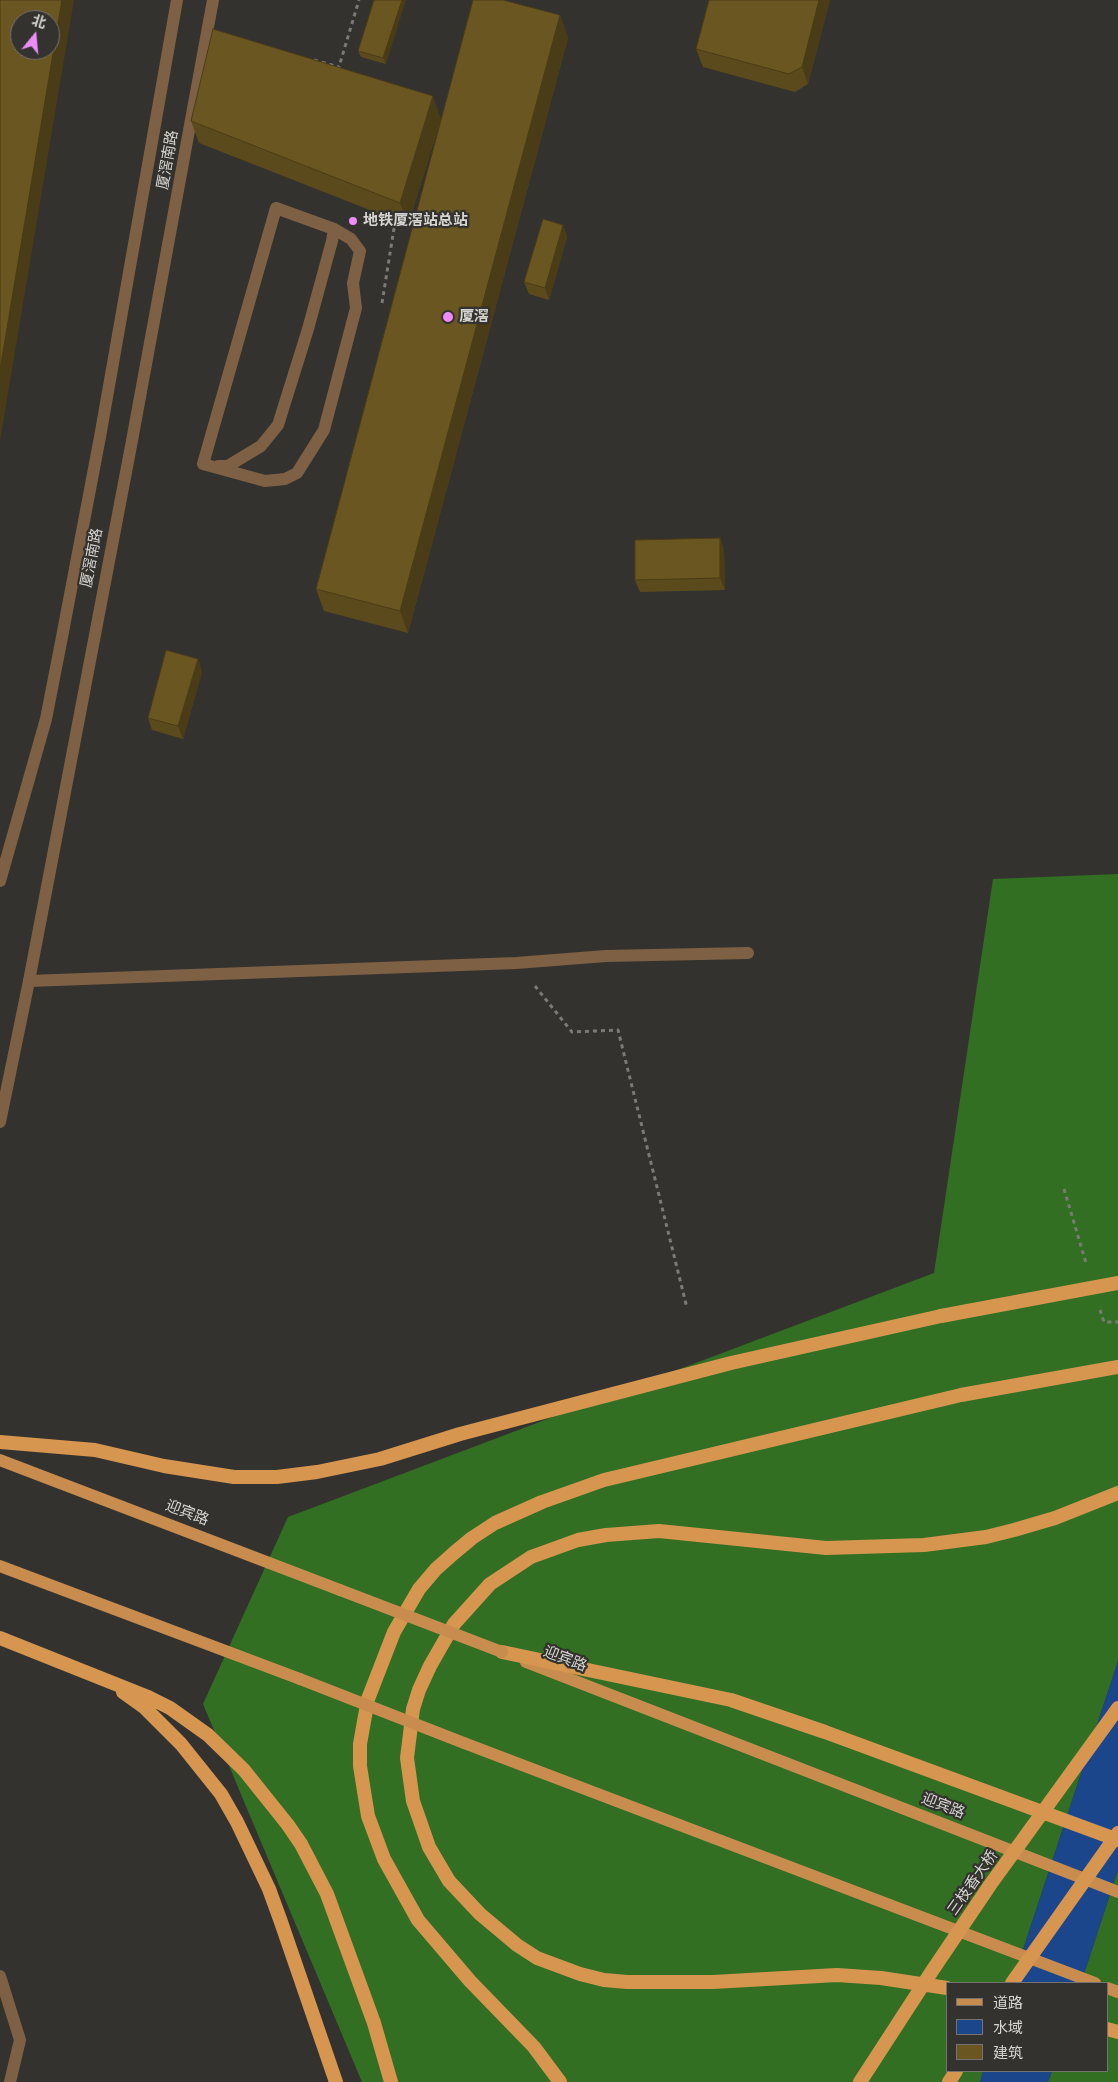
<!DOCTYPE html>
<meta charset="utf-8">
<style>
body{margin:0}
#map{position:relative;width:1118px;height:2082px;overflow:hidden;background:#34322e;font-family:"PT Sans Narrow","Noto Sans SC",sans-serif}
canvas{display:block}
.legend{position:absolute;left:946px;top:1982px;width:162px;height:90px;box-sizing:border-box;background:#34322e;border:1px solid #757370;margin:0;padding:6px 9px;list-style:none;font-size:15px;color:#d6d5d3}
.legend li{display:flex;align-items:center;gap:10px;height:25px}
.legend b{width:25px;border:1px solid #757370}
.north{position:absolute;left:10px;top:10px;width:50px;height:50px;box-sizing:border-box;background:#34322e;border:1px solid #757370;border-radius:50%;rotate:17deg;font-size:14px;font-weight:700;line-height:20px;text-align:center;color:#d6d5d3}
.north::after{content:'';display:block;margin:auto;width:18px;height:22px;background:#ed8cf9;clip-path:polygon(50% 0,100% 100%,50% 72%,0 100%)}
</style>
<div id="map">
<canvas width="1118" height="2082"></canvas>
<ul class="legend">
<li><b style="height:6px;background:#c88d4e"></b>道路</li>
<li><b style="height:14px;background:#1c468c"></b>水域</li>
<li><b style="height:14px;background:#6a5621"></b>建筑</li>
</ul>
<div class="north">北</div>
</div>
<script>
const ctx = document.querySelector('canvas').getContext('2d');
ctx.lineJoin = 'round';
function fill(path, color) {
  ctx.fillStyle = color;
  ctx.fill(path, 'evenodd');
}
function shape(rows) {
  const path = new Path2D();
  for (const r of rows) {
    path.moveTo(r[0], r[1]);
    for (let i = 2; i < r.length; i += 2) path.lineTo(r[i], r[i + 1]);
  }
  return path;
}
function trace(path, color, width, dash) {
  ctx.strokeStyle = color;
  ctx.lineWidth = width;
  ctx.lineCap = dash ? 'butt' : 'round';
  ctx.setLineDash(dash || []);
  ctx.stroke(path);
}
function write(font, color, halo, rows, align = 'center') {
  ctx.font = font + ' "PT Sans Narrow","Noto Sans SC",sans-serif';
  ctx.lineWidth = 4.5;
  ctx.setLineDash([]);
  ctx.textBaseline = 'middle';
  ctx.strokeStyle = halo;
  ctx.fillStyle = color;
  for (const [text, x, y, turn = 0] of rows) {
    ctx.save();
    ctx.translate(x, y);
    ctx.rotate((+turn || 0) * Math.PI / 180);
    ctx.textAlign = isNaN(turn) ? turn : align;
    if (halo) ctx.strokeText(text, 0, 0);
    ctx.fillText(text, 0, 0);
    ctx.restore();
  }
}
fill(shape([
 [1118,874,1118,1661,1012,1983,947,1983,947,2071,983,2071,980,2082,362,2082,203,1704,288,1517,934,1273,993,879],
 [1118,1870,1118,2082,1048,2082,1052,2071,1107,2071,1107,1983,1081,1983]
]), '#326f23');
fill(shape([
 [1118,1661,1118,1870,1081,1983,1012,1983],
 [983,2071,1052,2071,1048,2082,980,2082]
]), '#1c468c');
trace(shape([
 [314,60,339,67],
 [338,70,359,0],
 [382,303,396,216],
 [535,986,572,1032,618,1030,687,1308],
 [1064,1189,1086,1263],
 [1100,1310,1104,1322,1118,1322]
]), '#7c7a77', 3, [4, 4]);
trace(shape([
 [276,208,334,229,351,239,360,251,353,283,356,308,324,430,297,473,285,479,265,481,203,464,276,208],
 [218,466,228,466,261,446,278,425,308,329,332,241,334,229],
 [29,981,516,963,606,956,748,953],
 [0,1976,20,2040,10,2082]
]), '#7e6144', 12);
trace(shape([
 [0,881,46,719,62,637,100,437,177,0],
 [0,1122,29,981,131,446,213,0]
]), '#7e6144', 12);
trace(shape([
 [0,1460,340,1590],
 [0,1566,300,1679],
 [526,1662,1118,1892],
 [464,1743,1095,1983],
 [1107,1988,1118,1992]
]), '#c88d4e', 12);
trace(shape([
 [0,1442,95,1450,164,1466,234,1477,277,1477,317,1472,380,1459,460,1434,731,1363,941,1316],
 [0,1638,148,1697,170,1708,208,1735,244,1770,288,1825,301,1844,327,1894,374,2023,391,2082],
 [502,1652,731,1700,825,1732,1118,1840],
 [123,1692,144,1707,181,1744,221,1794,237,1822,269,1889,281,1922,336,2082],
 [947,1988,881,1978,837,1975,713,1982,627,1982,604,1980,580,1974,537,1958,517,1945,480,1914,449,1881,429,1847,413,1801,407,1758,413,1709,419,1690,430,1666,454,1624,490,1584,531,1557,578,1540,606,1535,659,1531,826,1548,924,1545,986,1537,1014,1530,1055,1518,1118,1493],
 [1107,2029,1118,2032],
 [560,2082,534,2047,470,1981,418,1920,384,1859,368,1816,360,1766,360,1744,368,1699,394,1632,419,1589,436,1569,454,1553,472,1538,495,1523,542,1502,604,1480,961,1395,1118,1367],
 [949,2082,956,2071]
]), '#d69650', 14);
trace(shape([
 [340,1590,502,1652],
 [300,1679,464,1743]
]), '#c88d4e', 12);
trace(shape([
 [941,1316,1118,1283],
 [1012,1983,1118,1833],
 [860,2082,932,1971,990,1885,1118,1708]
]), '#d69650', 14);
fill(shape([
 [374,0,386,64,361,57,358,51],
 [830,0,808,84,795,92,703,67,696,49],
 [560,15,568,38,408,633,324,611,316,589],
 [441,119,408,225,199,143,191,121],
 [563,225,567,237,549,300,529,294,524,282],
 [720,538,724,550,725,590,640,592,635,580],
 [198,659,202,672,183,739,152,730,148,718]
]), '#5b4a1c');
fill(shape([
 [62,0,74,0,0,441,0,370],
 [402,0,406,0,386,64,383,58],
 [819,0,830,0,808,84,802,67],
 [560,15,568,38,408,633,400,611],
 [433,96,441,119,408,225,400,203],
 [563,225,567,237,549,300,545,288],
 [720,538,724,550,725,590,720,578],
 [198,659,202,672,183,739,178,726]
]), '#4a3c17');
const building = shape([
 [0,0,62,0,0,370,0,0],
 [20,20,50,20,50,50,20,50,20,20],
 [374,0,402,0,383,58,358,51,374,0],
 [473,0,503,0,560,15,400,611,316,589,473,0],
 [709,0,819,0,802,67,789,74,696,49,709,0],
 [213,29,433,96,400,203,191,121,213,29],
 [543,219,563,225,545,288,524,282,543,219],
 [720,538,720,578,635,580,635,540,720,538],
 [166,650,198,659,178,726,148,718,166,650]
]);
fill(building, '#6a5621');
trace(building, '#4a3c17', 1);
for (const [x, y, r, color] of [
 [353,221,5,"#ed8cf9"],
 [448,317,6,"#ed8cf9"]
]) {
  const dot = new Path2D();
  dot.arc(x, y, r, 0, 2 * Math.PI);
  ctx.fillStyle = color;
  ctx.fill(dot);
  trace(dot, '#34322e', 2);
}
write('15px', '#d6d5d3', '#34322e', [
 ["厦滘南路",168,160,-80],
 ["厦滘南路",92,558,-79],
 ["迎宾路",187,1513,21],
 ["迎宾路",565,1659,21],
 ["迎宾路",943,1806,21],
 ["三枝香大桥",973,1883,-55]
]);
write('bold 15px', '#d6d5d3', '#34322e', [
 ["地铁厦滘站总站",363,221],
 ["厦滘",459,317]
], 'left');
</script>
